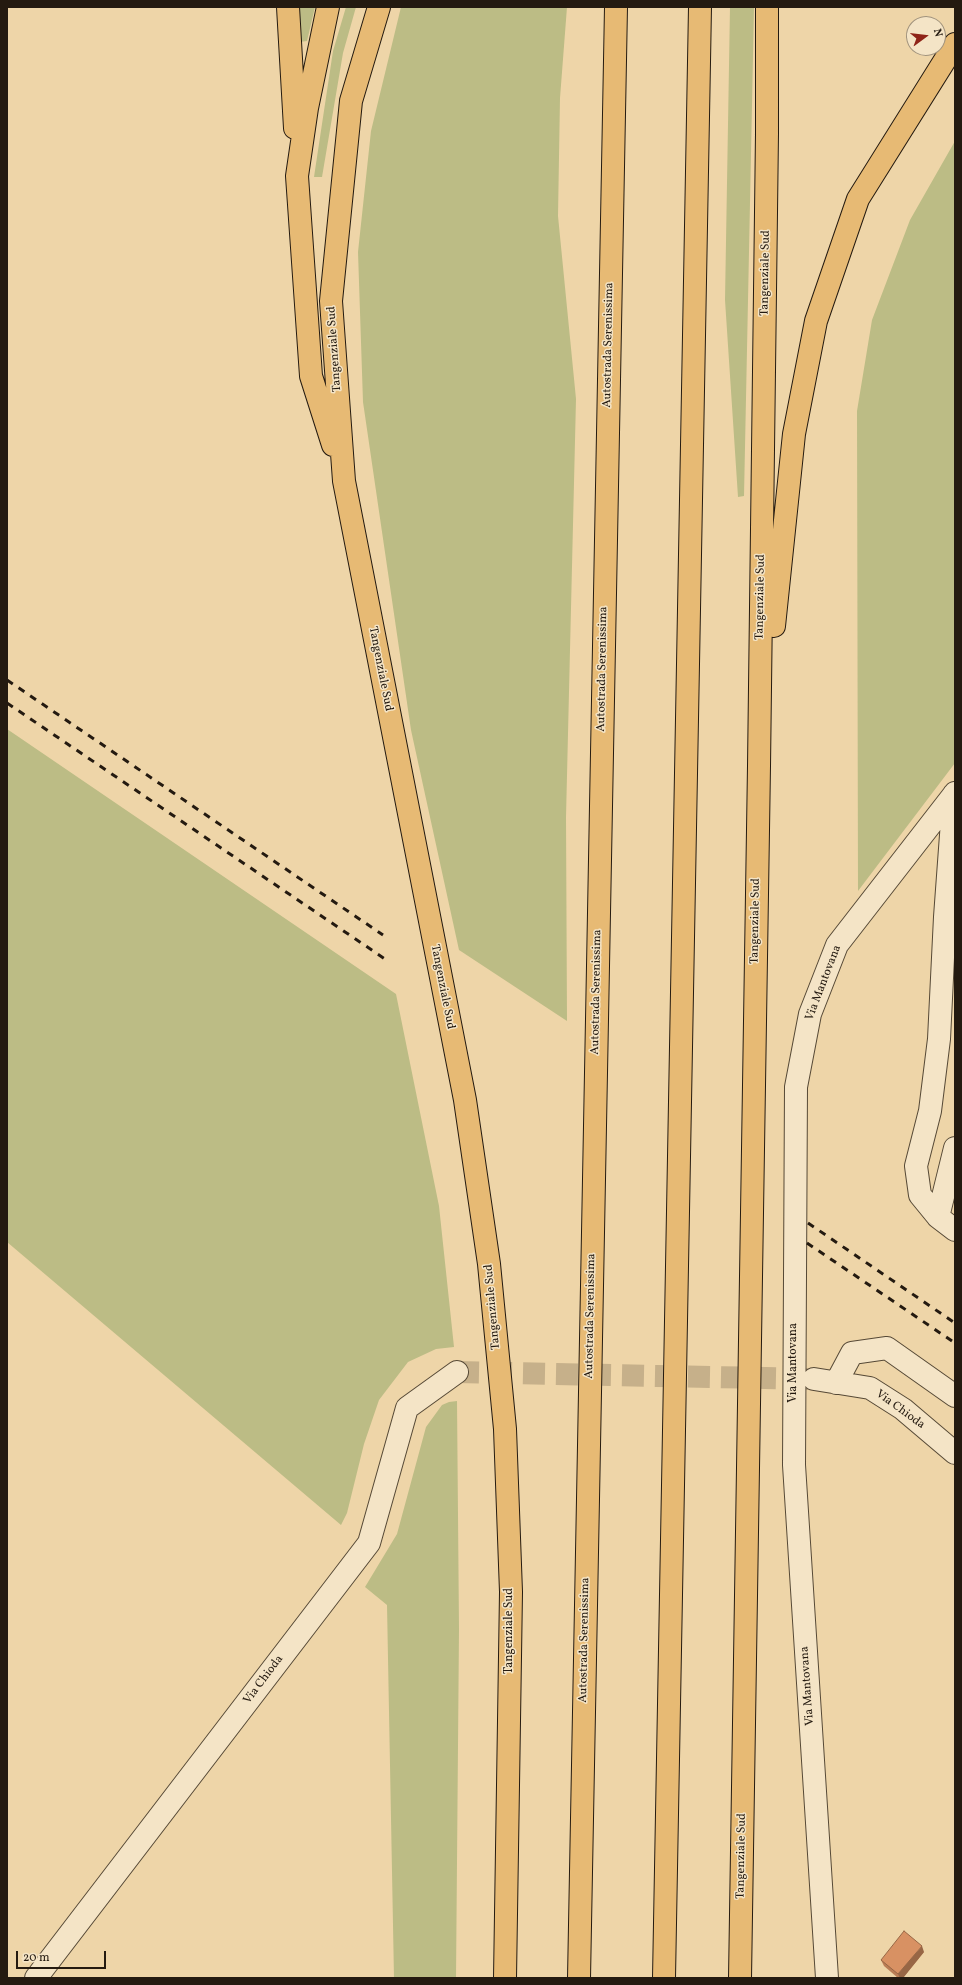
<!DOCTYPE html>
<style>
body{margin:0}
#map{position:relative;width:962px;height:1985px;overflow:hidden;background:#eed5a8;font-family:Vollkorn,serif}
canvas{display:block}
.frame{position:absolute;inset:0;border:8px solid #241a10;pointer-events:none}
.north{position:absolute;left:906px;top:16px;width:40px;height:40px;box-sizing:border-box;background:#f4e4c6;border:1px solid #a1937d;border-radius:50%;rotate:75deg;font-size:11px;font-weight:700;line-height:16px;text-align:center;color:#241a10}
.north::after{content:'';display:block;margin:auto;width:14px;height:18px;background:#8f2418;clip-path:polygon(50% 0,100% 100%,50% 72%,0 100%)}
.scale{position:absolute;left:16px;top:1951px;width:90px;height:18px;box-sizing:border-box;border:2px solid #241a10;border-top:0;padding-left:5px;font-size:12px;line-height:14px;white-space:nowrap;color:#241a10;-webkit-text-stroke:3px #f4e4c6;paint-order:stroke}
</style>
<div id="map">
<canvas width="962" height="1985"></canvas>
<div class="frame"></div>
<div class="north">N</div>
<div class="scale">20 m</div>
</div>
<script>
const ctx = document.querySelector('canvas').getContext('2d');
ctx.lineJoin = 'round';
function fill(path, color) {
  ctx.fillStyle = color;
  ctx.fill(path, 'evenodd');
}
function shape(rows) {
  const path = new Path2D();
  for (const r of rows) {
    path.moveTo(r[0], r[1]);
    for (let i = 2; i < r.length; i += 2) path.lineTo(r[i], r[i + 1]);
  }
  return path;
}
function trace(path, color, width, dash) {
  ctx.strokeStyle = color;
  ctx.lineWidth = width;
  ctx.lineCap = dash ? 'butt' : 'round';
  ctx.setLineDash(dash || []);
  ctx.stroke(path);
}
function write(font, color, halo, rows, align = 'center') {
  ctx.font = font + ' Vollkorn,serif';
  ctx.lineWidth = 3;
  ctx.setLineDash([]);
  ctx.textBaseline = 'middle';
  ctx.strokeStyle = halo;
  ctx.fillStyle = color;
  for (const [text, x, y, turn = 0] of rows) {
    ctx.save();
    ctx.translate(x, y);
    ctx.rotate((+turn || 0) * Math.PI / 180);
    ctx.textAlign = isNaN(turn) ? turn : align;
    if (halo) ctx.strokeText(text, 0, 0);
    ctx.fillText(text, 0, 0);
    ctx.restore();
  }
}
fill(shape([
 [299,7,315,7,307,41,300,42],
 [346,7,356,7,343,53,322,177,314,177,333,51],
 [401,7,567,7,560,98,558,216,576,399,566,817,567,1021,459,950,411,730,363,402,358,252,371,131],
 [730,7,754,7,744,496,738,497,725,300],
 [955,141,955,763,858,891,857,411,872,320,910,220],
 [7,729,396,994,439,1206,454,1347,436,1349,408,1362,379,1400,364,1444,347,1513,341,1525,7,1242],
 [457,1401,459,1629,456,1978,394,1978,387,1605,365,1587,397,1534,426,1427,442,1405,449,1402]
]), '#bcbc85');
trace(shape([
 [457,1372,813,1379]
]), '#c6b08a', 22, [22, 11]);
const minor = shape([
 [955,1148,938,1217,955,1230],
 [938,1217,920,1195,916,1166,930,1111,939,1039,945,917,954,794],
 [814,1379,870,1388,903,1409,955,1453],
 [836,1383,852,1353,887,1348,955,1396],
 [36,1978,369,1543,407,1408,457,1372],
 [827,1978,794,1465,796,1087,810,1014,837,945,955,793]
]);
const highway = shape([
 [288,7,295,128],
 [328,7,307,108,297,176,311,376,333,445],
 [379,7,351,101,331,301,344,481,465,1100,489,1264,505,1429,511,1592,505,1978],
 [774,626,794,434,816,321,858,199,955,44],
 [579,1978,616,7],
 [664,1978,700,7],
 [740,1978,759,766,767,133,767,7]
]);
trace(minor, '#564936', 24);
trace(highway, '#241a10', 24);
trace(minor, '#f4e4c6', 22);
trace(highway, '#e7ba74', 22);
trace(shape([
 [7,680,383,935],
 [7,703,385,959],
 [808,1223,955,1323],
 [807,1243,955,1343]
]), '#241a10', 3, [7, 7]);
fill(shape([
 [924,1952,903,1978,898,1978,884,1966,881,1960]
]), '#ba7d55');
fill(shape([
 [922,1946,924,1952,903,1978,900,1978,898,1974]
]), '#976645');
const building = shape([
 [904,1931,922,1946,898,1974,881,1960,904,1931]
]);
fill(building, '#d89163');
trace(building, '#976645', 1);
write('12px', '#241a10', '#f4e4c6', [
 ["Tangenziale Sud",766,273,-89],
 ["Autostrada Serenissima",609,345,-89],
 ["Tangenziale Sud",335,349,-94],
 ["Tangenziale Sud",761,597,-89],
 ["Tangenziale Sud",380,669,79],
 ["Autostrada Serenissima",603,669,-89],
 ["Tangenziale Sud",756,921,-89],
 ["Via Mantovana",824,983,-69],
 ["Tangenziale Sud",442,987,79],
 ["Autostrada Serenissima",597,992,-89],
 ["Tangenziale Sud",493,1307,-95],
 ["Autostrada Serenissima",591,1316,-89],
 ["Via Mantovana",794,1363,-90],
 ["Via Chioda",900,1410,36],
 ["Tangenziale Sud",510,1631,-90],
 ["Autostrada Serenissima",585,1640,-89],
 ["Via Chioda",264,1680,-53],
 ["Via Mantovana",808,1686,-94],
 ["Tangenziale Sud",742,1856,-89]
]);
</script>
